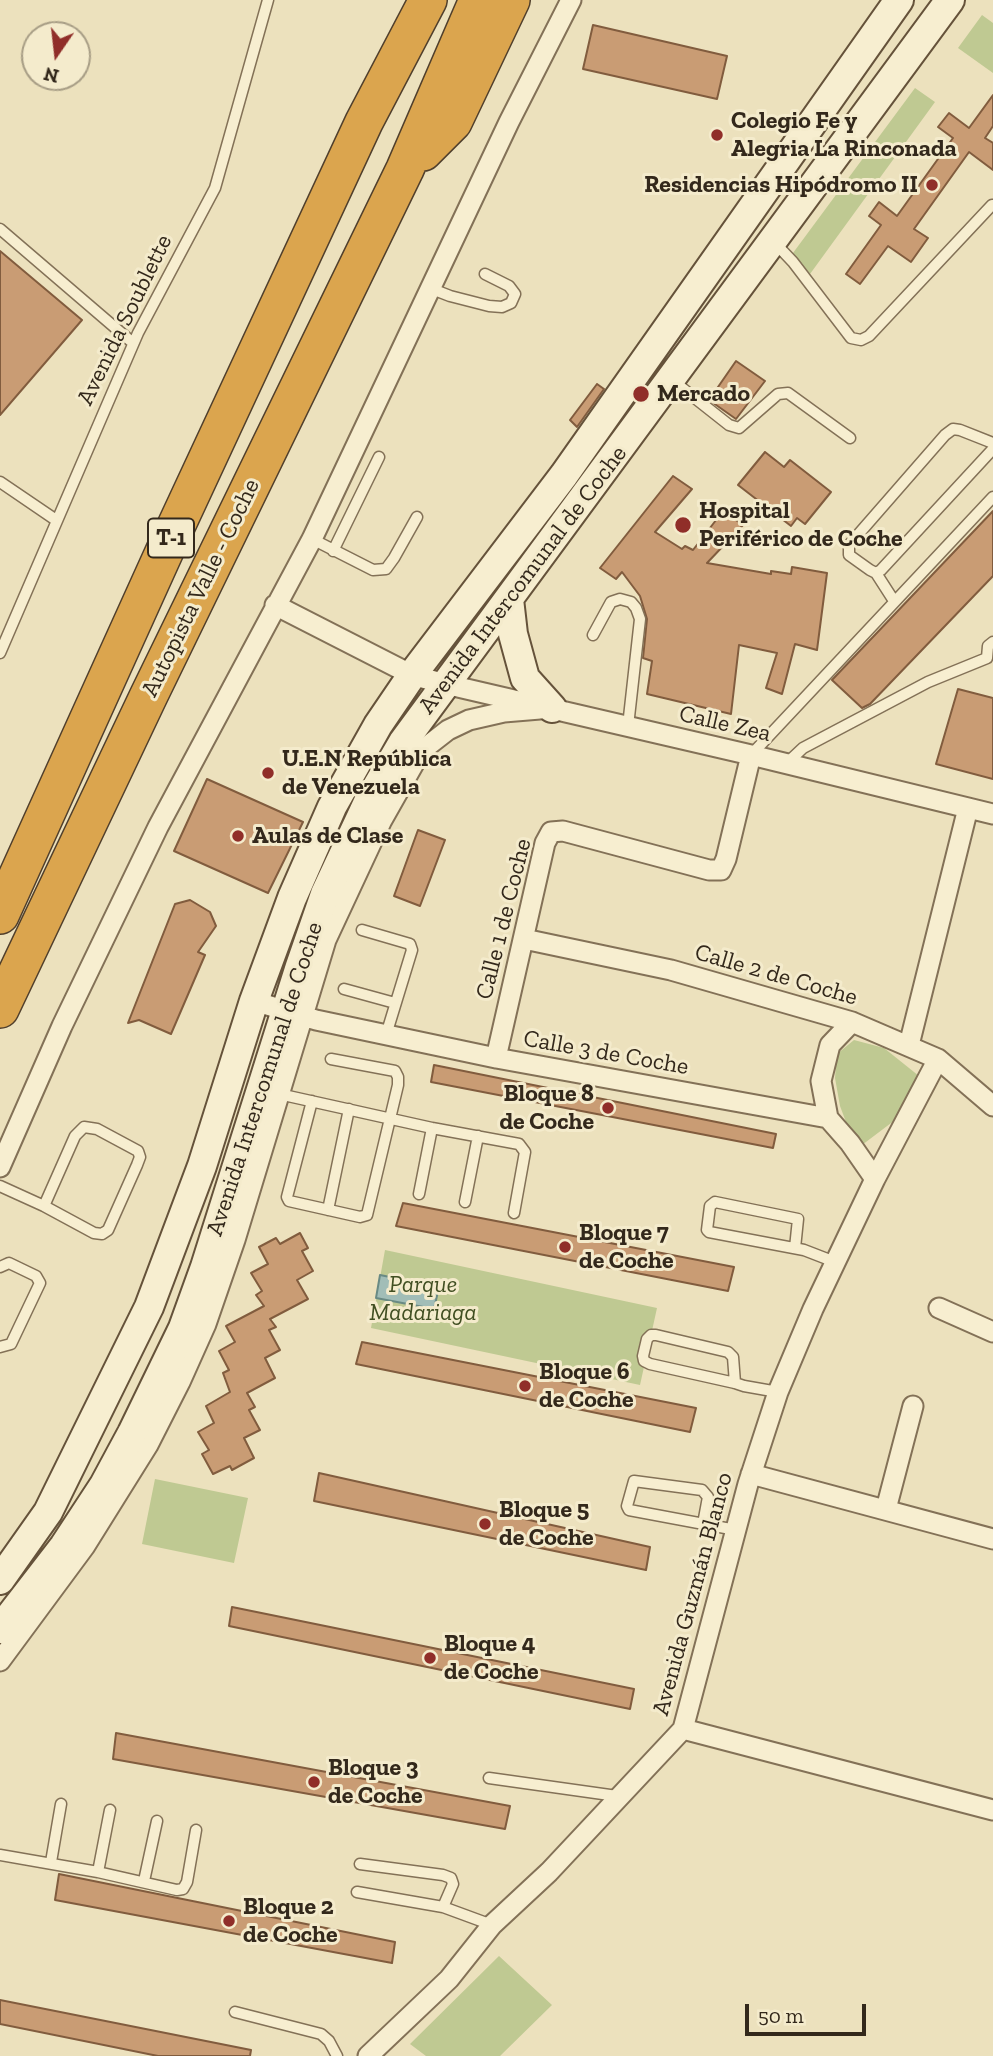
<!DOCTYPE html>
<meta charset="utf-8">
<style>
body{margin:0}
#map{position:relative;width:993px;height:2056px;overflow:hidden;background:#ece1bd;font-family:"Zilla Slab",serif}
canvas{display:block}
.north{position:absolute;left:21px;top:21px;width:70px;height:70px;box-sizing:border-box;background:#f4ebcc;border:2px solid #a79d85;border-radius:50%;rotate:194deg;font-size:19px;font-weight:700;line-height:28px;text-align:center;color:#33281b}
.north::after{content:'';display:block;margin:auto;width:24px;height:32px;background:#902e29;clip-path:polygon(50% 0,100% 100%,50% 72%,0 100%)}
.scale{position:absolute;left:745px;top:2004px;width:121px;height:32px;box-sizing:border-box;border:4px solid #33281b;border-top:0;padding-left:9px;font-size:21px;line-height:24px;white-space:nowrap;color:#33281b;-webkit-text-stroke:5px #f4ebcc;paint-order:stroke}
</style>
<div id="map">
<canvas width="993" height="2056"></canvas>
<div class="north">N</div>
<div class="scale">50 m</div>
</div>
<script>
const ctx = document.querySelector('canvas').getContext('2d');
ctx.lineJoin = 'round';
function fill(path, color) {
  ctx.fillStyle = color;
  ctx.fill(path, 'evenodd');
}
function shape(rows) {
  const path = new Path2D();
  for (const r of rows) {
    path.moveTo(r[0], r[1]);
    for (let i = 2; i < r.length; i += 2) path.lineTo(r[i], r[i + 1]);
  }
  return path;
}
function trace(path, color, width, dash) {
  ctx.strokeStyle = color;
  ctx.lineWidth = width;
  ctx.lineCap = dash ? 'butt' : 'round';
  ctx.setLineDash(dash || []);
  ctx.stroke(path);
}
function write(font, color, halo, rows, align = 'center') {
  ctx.font = font + ' "Zilla Slab",serif';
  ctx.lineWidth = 6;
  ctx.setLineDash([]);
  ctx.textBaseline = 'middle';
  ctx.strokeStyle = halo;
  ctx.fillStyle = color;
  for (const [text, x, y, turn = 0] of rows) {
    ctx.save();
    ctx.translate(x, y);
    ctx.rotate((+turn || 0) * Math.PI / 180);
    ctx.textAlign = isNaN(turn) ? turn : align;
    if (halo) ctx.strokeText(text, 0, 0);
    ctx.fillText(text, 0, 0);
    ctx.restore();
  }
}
fill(shape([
 [982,15,993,23,993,73,958,48],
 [915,88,935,102,810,274,790,257],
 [854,1040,884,1048,919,1076,903,1114,862,1145,852,1138,840,1106,835,1078,837,1054],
 [385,1250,657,1308,640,1385,371,1328],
 [155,1479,248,1498,234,1563,142,1544],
 [499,1956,552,2005,500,2056,426,2056,410,2044]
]), '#bfc992');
const water = shape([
 [380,1275,439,1287,434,1309,376,1298,380,1275]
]);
fill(water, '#a1bdb7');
trace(water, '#698a84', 2);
const building = shape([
 [593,25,727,56,717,99,583,69,593,25],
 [993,95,993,126,985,138,993,143,993,170,969,152,914,229,928,238,911,262,888,246,860,284,846,274,881,225,869,216,879,202,897,216,953,138,938,127,949,113,969,128,993,95],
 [0,251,82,320,0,415,0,251],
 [736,361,765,381,736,419,709,400,736,361],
 [597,384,604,389,577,427,570,420,597,384],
 [765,452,784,467,790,460,831,492,805,524,797,518,791,526,738,485,765,452],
 [673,476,692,489,655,532,682,549,685,546,693,550,723,511,743,525,707,563,771,574,771,571,791,574,792,567,827,573,817,650,795,644,782,694,766,688,777,653,739,645,731,714,647,694,652,661,643,658,647,619,640,596,622,572,616,579,600,568,673,476],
 [993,511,993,576,870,704,862,708,832,680,993,511],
 [958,689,993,698,993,779,936,764,958,689],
 [207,779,303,822,268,893,174,851,207,779],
 [418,830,445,840,420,906,394,896,418,830],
 [190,900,210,912,216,926,198,952,205,955,171,1034,139,1020,128,1023,175,904,190,900],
 [434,1065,776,1134,773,1148,431,1082,434,1065],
 [403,1203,734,1267,728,1291,396,1226,403,1203],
 [300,1233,308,1248,302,1251,313,1271,297,1280,308,1299,270,1319,276,1327,269,1330,280,1350,265,1358,275,1378,247,1393,255,1407,249,1410,260,1430,244,1438,254,1458,232,1470,230,1466,213,1474,202,1454,209,1450,198,1432,214,1423,206,1406,230,1392,223,1373,229,1370,219,1351,235,1342,226,1326,264,1306,256,1295,262,1291,251,1273,268,1264,259,1247,276,1238,280,1244,300,1233],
 [362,1342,696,1408,690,1432,356,1364,362,1342],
 [319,1473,650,1547,646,1570,314,1501,319,1473],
 [232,1607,634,1689,630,1709,229,1626,232,1607],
 [116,1733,510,1806,505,1829,113,1759,116,1733],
 [59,1874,395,1942,392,1963,55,1900,59,1874],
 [0,2000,251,2050,250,2056,158,2056,0,2024,0,2000]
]);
fill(building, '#c99c74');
trace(building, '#815c3e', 2);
const lane = shape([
 [0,229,133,343],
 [774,242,793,262,851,338,861,340,869,336,992,205],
 [432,289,450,296,489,306,502,307,511,303,515,294,509,286,485,274],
 [672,380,729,425,739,428,778,394,788,393,850,438],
 [993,443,960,430,953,429,945,435,849,545,849,555,870,570,876,573,881,570,993,449],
 [0,482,56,520],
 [312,539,373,570,386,569,394,558,417,517],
 [333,551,379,457],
 [876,573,894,601],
 [593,635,611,602,620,599,631,602,636,608,640,619,628,726],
 [0,653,138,333,215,188,268,0],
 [751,755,993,497],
 [787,763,803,748,928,682,987,658,988,646,993,642],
 [362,930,410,944,412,950,386,1035],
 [344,989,395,1003],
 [279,1094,432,1128,519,1144,525,1152,514,1213],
 [312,1101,287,1197,289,1201,360,1217,367,1215,398,1085,398,1077,395,1071,331,1059],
 [0,1186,44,1206,94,1233,102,1234,108,1230,137,1165,140,1157,138,1151,97,1129,84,1127,75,1136,44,1206],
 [419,1194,432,1128],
 [465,1202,478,1136],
 [328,1210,349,1109],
 [795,1248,798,1219,715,1202,710,1206,707,1230,709,1232,804,1250,835,1262],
 [0,1267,9,1263,36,1276,40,1283,11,1344,0,1347],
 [735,1383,733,1357,728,1352,656,1335,651,1335,647,1339,643,1356,644,1361,650,1364,735,1383,744,1386,778,1392],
 [703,1524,708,1497,702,1490,634,1481,627,1506,629,1510,736,1530],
 [489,1778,617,1796],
 [0,1855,98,1872,177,1890,183,1889,187,1882,196,1830],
 [51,1862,61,1804],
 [360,1864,443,1875,451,1878,453,1884,443,1907],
 [98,1872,110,1810],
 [144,1881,157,1821],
 [357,1892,443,1907,492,1925],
 [235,2012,321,2034,329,2041,337,2056]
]);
const street = shape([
 [275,605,412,675,445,684,751,755,993,814],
 [524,939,671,970,852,1022,938,1059,993,1106],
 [254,1001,316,1020,496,1058,828,1118,850,1143,875,1179],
 [909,1045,968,808],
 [496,1058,545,843,551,832,563,831,709,870,721,870,726,859,751,755],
 [828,1118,821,1081,830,1045,852,1022],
 [0,1167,62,1026,158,827,312,539,509,122,571,0],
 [939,1308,993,1332],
 [751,1474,993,1539],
 [886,1509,913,1406],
 [0,1661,85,1546,148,1445,180,1382,206,1324,235,1240,326,940,382,820,421,751,448,730,469,720,504,712,552,708],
 [683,1729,993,1810],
 [368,2056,449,1979,492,1925,549,1872,683,1729,748,1484,778,1392,813,1309,875,1179,938,1059]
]);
const secondary = shape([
 [509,599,513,634,525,678,552,708],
 [0,1580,48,1512,149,1307,202,1166,254,1001,292,898,332,807,378,725,412,675,564,475,899,0],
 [0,1629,64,1546,104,1485,132,1433,183,1328,205,1267,300,966,325,894,369,800,403,742,950,0]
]);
const highway = shape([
 [423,152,453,122,511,0],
 [0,915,171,537,364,122,428,0],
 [0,1009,149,695,405,169,478,0]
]);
trace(lane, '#837157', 13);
trace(street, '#837157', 23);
trace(secondary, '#65523a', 32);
trace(highway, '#503f2c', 40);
trace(lane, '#f7eed0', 10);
trace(street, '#f7eed0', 19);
trace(secondary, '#f7eed0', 28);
trace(highway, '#dba54e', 37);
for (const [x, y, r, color] of [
 [717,135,7,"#902e29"],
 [932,185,7,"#902e29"],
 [641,394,9,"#902e29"],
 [683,525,9,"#902e29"],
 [268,773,7,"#902e29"],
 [238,836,7,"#902e29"],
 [608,1108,7,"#902e29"],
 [565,1247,7,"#902e29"],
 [525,1386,7,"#902e29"],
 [485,1524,7,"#902e29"],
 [430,1658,7,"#902e29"],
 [314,1782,7,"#902e29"],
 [229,1921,7,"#902e29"]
]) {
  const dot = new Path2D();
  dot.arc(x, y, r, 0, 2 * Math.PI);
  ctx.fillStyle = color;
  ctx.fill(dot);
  trace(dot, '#f4ebcc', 2.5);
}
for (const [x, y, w] of [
 [171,538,46]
]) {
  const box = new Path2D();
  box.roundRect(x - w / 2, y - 19.5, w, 39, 5);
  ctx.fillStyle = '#f4ebcc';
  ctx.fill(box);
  trace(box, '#33281b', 2);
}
write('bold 23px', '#33281b', null, [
 ["T-1",171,538]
]);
write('bold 24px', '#33281b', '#f4ebcc', [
 ["Colegio Fe y",731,121],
 ["Alegria La Rinconada",731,149],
 ["Residencias Hipódromo II",918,185,"right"],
 ["Mercado",657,394],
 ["Hospital",699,511],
 ["Periférico de Coche",699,539],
 ["U.E.N República",282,759],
 ["de Venezuela",282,787],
 ["Aulas de Clase",252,836],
 ["Bloque 8",594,1094,"right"],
 ["de Coche",594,1122,"right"],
 ["Bloque 7",579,1233],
 ["de Coche",579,1261],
 ["Bloque 6",539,1372],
 ["de Coche",539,1400],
 ["Bloque 5",499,1510],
 ["de Coche",499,1538],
 ["Bloque 4",444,1644],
 ["de Coche",444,1672],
 ["Bloque 3",328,1768],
 ["de Coche",328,1796],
 ["Bloque 2",243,1907],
 ["de Coche",243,1935]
], 'left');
write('24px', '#33281b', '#f4ebcc', [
 ["Avenida Soublette",125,320,-64],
 ["Avenida Intercomunal de Coche",523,580,-53],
 ["Autopista Valle - Coche",201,588,-64],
 ["Calle Zea",725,724,13],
 ["Calle 1 de Coche",504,919,-76],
 ["Calle 2 de Coche",776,975,16],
 ["Calle 3 de Coche",606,1053,10],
 ["Avenida Intercomunal de Coche",265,1079,-72],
 ["Avenida Guzmán Blanco",693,1594,-75]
]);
write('italic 24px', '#414f22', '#f4ebcc', [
 ["Parque",423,1285],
 ["Madariaga",423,1313]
]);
</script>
